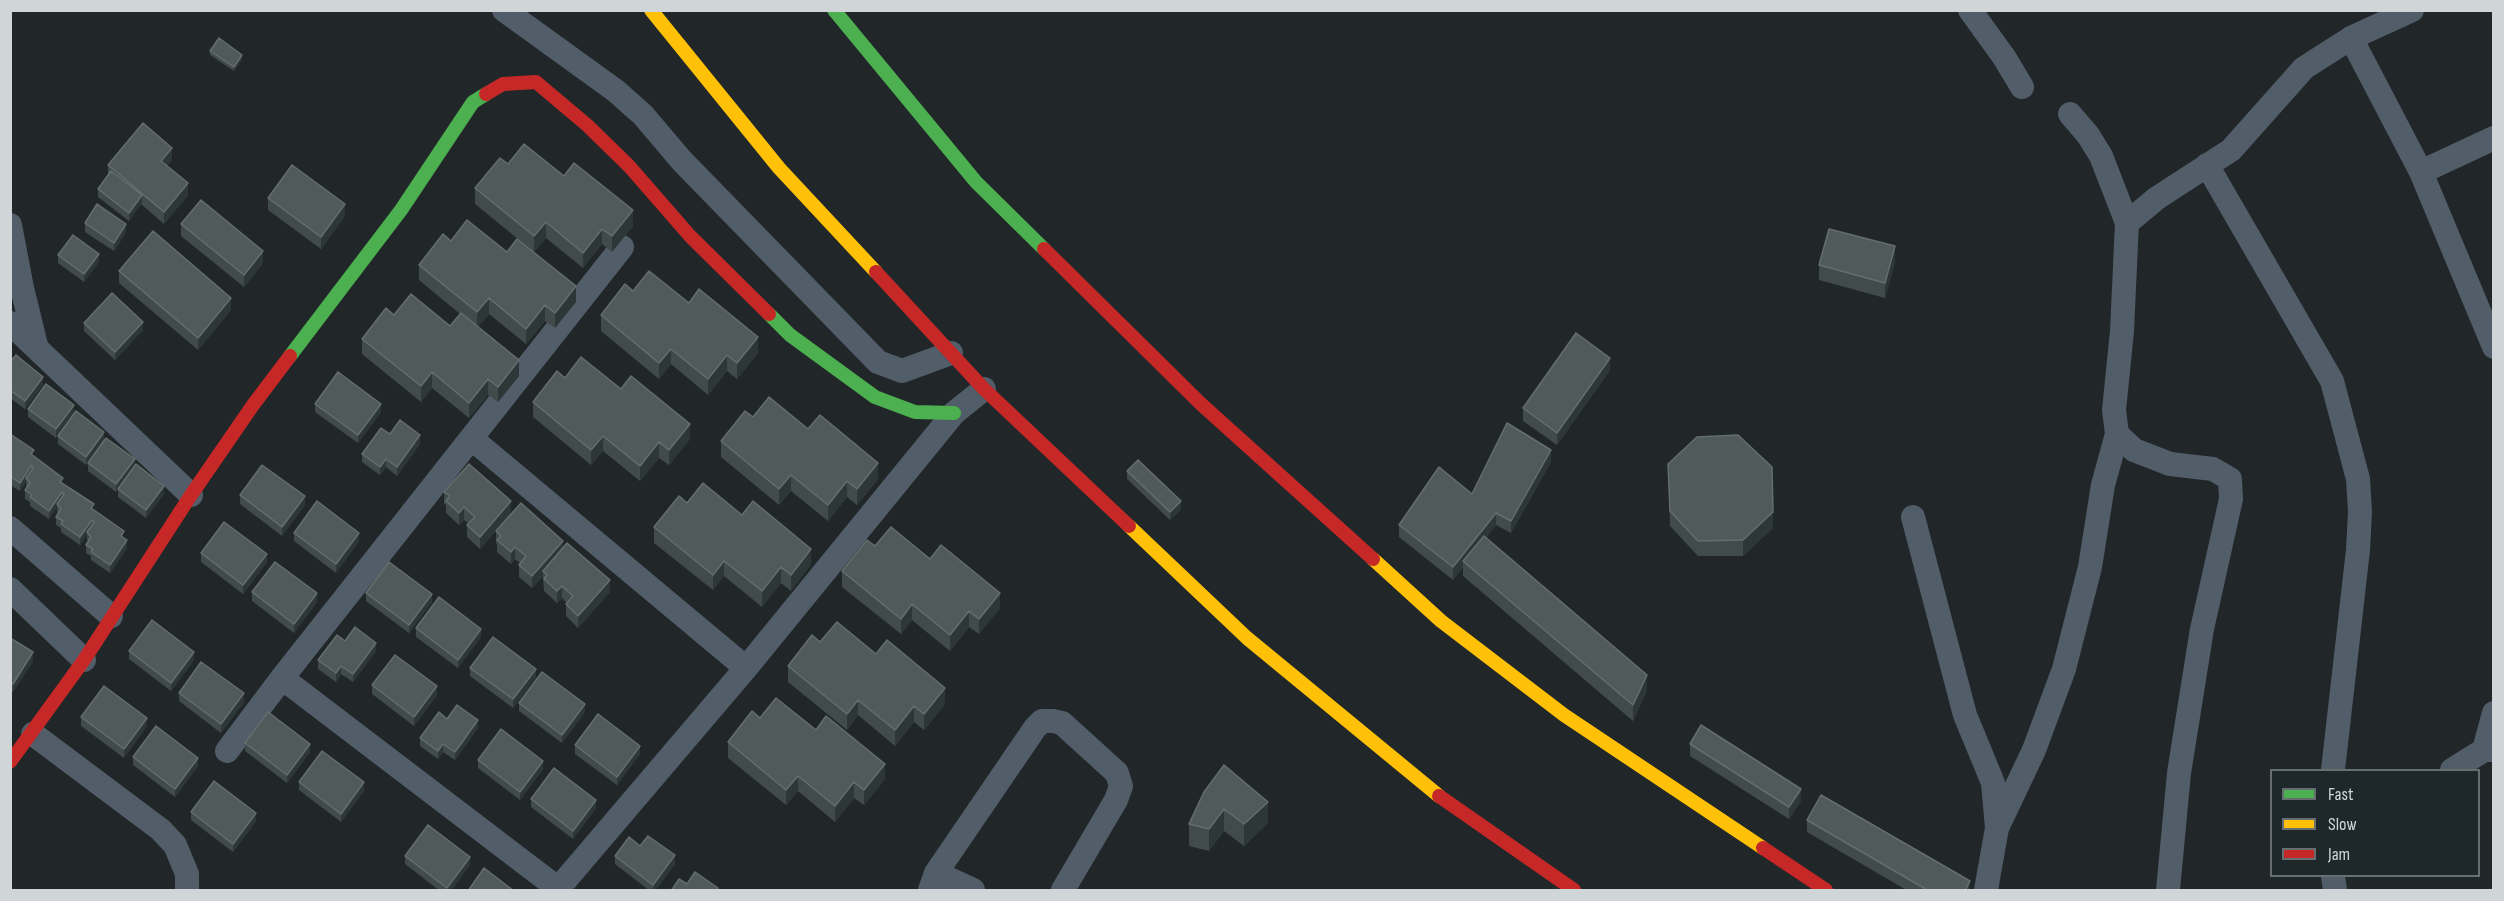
<!DOCTYPE html>
<style>
body{margin:0}
#map{position:relative;width:2504px;height:901px;overflow:hidden;background:#212728;font-family:"Sofia Sans Condensed",sans-serif}
canvas{display:block}
.frame{position:absolute;inset:0;border:12px solid #d0d6d8;pointer-events:none}
.legend{position:absolute;left:2270px;top:769px;width:210px;height:108px;box-sizing:border-box;background:#1e282b;border:2px solid #656e70;margin:0;padding:8px 10px;list-style:none;font-size:18px;color:#d0d6d8}
.legend li{display:flex;align-items:center;gap:12px;height:30px}
.legend b{width:30px;border:2px solid #656e70}
</style>
<div id="map">
<canvas width="2504" height="901"></canvas>
<div class="frame"></div>
<ul class="legend">
<li><b style="height:8px;background:#4caf50"></b>Fast</li>
<li><b style="height:8px;background:#ffc107"></b>Slow</li>
<li><b style="height:8px;background:#c62828"></b>Jam</li>
</ul>
</div>
<script>
const ctx = document.querySelector('canvas').getContext('2d');
ctx.lineJoin = 'round';
function shape(rows) {
  const path = new Path2D();
  for (const r of rows) {
    path.moveTo(r[0], r[1]);
    for (let i = 2; i < r.length; i += 2) path.lineTo(r[i], r[i + 1]);
  }
  return path;
}
function trace(path, color, width, dash) {
  ctx.strokeStyle = color;
  ctx.lineWidth = width;
  ctx.lineCap = dash ? 'butt' : 'round';
  ctx.setLineDash(dash || []);
  ctx.stroke(path);
}
function fill(path, color) {
  ctx.fillStyle = color;
  ctx.fill(path, 'evenodd');
}
trace(shape([
 [504,10,616,91,643,115,682,161,878,362,902,371,951,353],
 [1970,10,2004,57,2022,87],
 [2412,10,2351,38,2421,172],
 [2070,114,2088,135,2101,156,2127,223],
 [2494,138,2421,172,2494,347],
 [2207,165,2332,381,2358,479,2360,512,2358,550,2333,770],
 [10,225,22,288,36,345],
 [10,323,191,495],
 [472,439,746,668],
 [1913,517,1965,715,1993,783,1997,828,1986,890],
 [10,528,111,616],
 [10,589,84,660],
 [282,678,622,247],
 [33,734,161,830,175,845,187,874,187,890],
 [2484,750,2494,713],
 [227,751,282,678,560,890],
 [2452,770,2484,750,2494,750],
 [1997,828,2034,750,2064,669,2090,567,2103,485,2117,434],
 [936,873,973,890],
 [2333,876,2335,890],
 [557,890,746,668,954,413,984,389],
 [930,890,936,873,1035,728,1042,721,1053,721,1062,723,1117,773,1121,786,1116,800,1063,890],
 [2168,890,2179,773,2202,629,2231,499,2230,479,2213,469,2170,464,2134,450,2117,434,2114,410,2122,331,2127,223,2157,198,2231,150,2304,68,2351,38]
]), '#515d69', 24);
trace(shape([
 [834,10,976,182,1044,249],
 [769,314,790,335,875,397,915,412,954,413],
 [290,356,401,210,473,102,486,94]
]), '#4caf50', 14);
trace(shape([
 [651,10,779,168,876,272],
 [1129,526,1247,638,1439,796],
 [1373,559,1441,621,1564,715,1763,848]
]), '#ffc107', 14);
trace(shape([
 [486,94,503,84,536,82,587,125,629,166,690,236,769,314],
 [1044,249,1201,404,1373,559],
 [876,272,984,389,1129,526],
 [10,762,84,660,191,495,253,405,290,356],
 [1439,796,1574,890],
 [1763,848,1826,890]
]), '#c62828', 14);
fill(shape([
 [210,51,242,59,234,71,210,55],
 [172,160,167,166,188,195,164,224,141,204,129,221,98,197,98,189,108,175,108,165],
 [508,164,564,176,633,226,612,252,602,244,583,268,546,238,534,252,475,204,475,188],
 [268,198,345,216,321,249,268,210],
 [85,223,126,232,114,251,85,232],
 [181,224,263,263,244,287,181,236],
 [451,241,507,252,576,302,555,328,545,321,526,344,489,314,478,327,519,376,498,402,488,395,469,418,432,388,421,402,362,354,362,339,394,315,450,326,460,314,419,280,419,265],
 [58,255,99,262,84,282,58,263],
 [1895,262,1885,298,1819,280,1819,265],
 [119,271,231,310,198,350,119,283],
 [633,291,689,303,758,353,737,379,727,371,708,395,671,364,659,379,601,331,601,315],
 [84,323,143,330,115,360,84,331],
 [10,362,43,385,25,409,10,398],
 [1610,370,1557,445,1523,421,1523,408],
 [565,378,621,389,690,439,669,465,659,458,640,481,603,451,591,465,533,417,533,402],
 [315,404,381,412,358,443,315,412],
 [28,409,74,413,56,438,28,417],
 [753,417,808,429,878,479,857,505,847,497,828,521,791,491,779,505,721,457,721,441],
 [10,434,63,484,124,538,127,548,110,573,91,560,91,556,86,553,86,545,88,541,87,540,87,534,80,545,61,532,61,528,56,525,56,517,58,514,57,512,57,507,49,519,30,506,30,502,25,499,25,490,27,487,26,486,26,481,20,491,10,485],
 [390,434,420,444,397,476,386,467,380,475,362,462,362,454],
 [58,436,104,440,86,465,58,444],
 [1551,462,1511,533,1496,525,1486,538,1647,690,1633,721,1463,576,1463,567,1453,580,1399,537,1399,525,1472,494],
 [88,463,135,467,164,494,146,518,118,497,118,489,121,485,116,492,88,471],
 [1668,464,1773,528,1743,556,1698,556,1670,526],
 [1127,471,1181,509,1170,520,1127,479],
 [444,492,511,513,480,549,467,537,467,525,469,524,464,520,459,525,446,513,446,505,444,504],
 [240,495,305,505,282,536,240,504],
 [687,503,742,515,811,564,791,591,781,583,762,607,724,576,713,590,654,543,654,527],
 [496,531,563,547,610,592,578,628,566,616,566,604,567,603,562,598,557,603,544,591,543,576,532,588,519,577,519,565,520,563,515,559,511,564,497,552,497,544,496,543],
 [294,533,359,541,336,573,294,541],
 [875,546,930,559,1000,608,979,634,969,627,950,651,912,620,901,634,842,587,842,571],
 [201,553,267,562,243,594,201,562],
 [252,592,317,602,294,633,252,601],
 [366,593,432,602,409,633,366,601],
 [416,628,481,637,458,668,416,637],
 [10,638,33,661,13,692,10,690],
 [345,641,376,651,353,682,341,674,336,682,318,669,318,660],
 [820,642,876,654,945,704,924,730,914,722,895,746,858,715,847,730,788,682,788,666],
 [129,651,194,660,171,691,129,659],
 [470,668,536,677,513,708,470,676],
 [372,685,437,695,414,726,372,694],
 [179,693,244,702,221,733,179,701],
 [519,703,585,712,562,743,519,711],
 [81,717,147,726,124,758,81,726],
 [760,718,816,730,885,779,864,805,854,798,835,822,798,791,786,805,728,758,728,742],
 [447,719,478,728,455,760,443,752,438,759,420,746,420,738],
 [245,743,310,752,287,783,245,751],
 [1690,744,1801,801,1789,819,1690,756],
 [575,745,640,754,617,785,575,754],
 [133,757,198,766,175,797,133,765],
 [478,760,543,769,520,800,478,768],
 [299,782,364,791,341,822,299,790],
 [1204,792,1268,823,1244,846,1224,831,1209,851,1189,846,1189,824],
 [531,799,596,808,573,839,531,807],
 [191,812,256,821,233,852,191,820],
 [1807,820,1970,891,1908,891,1807,832],
 [640,846,675,864,655,891,650,891,615,864,615,856],
 [405,856,470,865,451,891,440,891,405,864]
]), '#414b4c');
fill(shape([
 [242,55,242,59,234,71,234,67],
 [172,148,172,160,161,173,161,161],
 [188,183,188,195,164,224,164,212],
 [142,195,142,203,129,221,129,213],
 [345,204,345,216,321,249,321,237],
 [633,210,633,226,612,252,612,236],
 [546,222,546,238,534,252,534,236],
 [126,224,126,232,114,251,114,243],
 [602,229,602,244,583,268,583,253],
 [1895,246,1895,262,1885,298,1885,283],
 [263,251,263,263,244,287,244,275],
 [99,254,99,262,84,282,84,274],
 [576,286,576,302,555,328,555,313],
 [231,298,231,310,198,350,198,338],
 [489,298,489,314,477,328,477,312],
 [545,305,545,321,526,344,526,329],
 [143,322,143,330,115,360,115,352],
 [758,337,758,353,737,379,737,363],
 [671,349,671,364,659,379,659,363],
 [12,350,12,358,10,361,10,352],
 [727,355,727,371,708,395,708,379],
 [1610,358,1610,370,1557,445,1557,433],
 [519,360,519,376,498,402,498,387],
 [432,372,432,388,421,402,421,386],
 [43,377,43,385,25,409,25,401],
 [488,379,488,395,469,418,469,403],
 [381,404,381,412,358,443,358,435],
 [74,405,74,413,56,438,56,429],
 [690,424,690,439,669,465,669,450],
 [104,432,104,440,86,465,86,457],
 [420,435,420,444,397,476,397,467],
 [603,436,603,451,591,465,591,450],
 [659,442,659,458,640,481,640,466],
 [1551,450,1551,462,1511,533,1511,521],
 [135,459,135,468,116,492,116,484],
 [386,459,386,467,380,475,380,467],
 [878,463,878,479,857,505,857,489],
 [31,466,31,474,26,478,26,481,20,491,20,483],
 [791,475,791,491,779,505,779,489],
 [847,481,847,497,828,521,828,505],
 [164,486,164,494,146,518,146,510],
 [62,492,62,500,57,504,57,507,49,519,49,511],
 [305,496,305,505,282,536,282,527],
 [511,501,511,513,480,549,480,537],
 [1181,501,1181,509,1170,520,1170,512],
 [464,507,464,520,459,525,459,513],
 [1773,512,1773,528,1743,556,1743,540],
 [1496,513,1496,525,1466,563,1463,561,1463,567,1453,580,1453,567],
 [92,520,92,528,87,532,87,534,80,545,80,537],
 [359,533,359,541,336,573,336,564],
 [127,540,127,548,110,573,110,565],
 [563,541,563,553,543,571,543,576,532,588,532,576],
 [515,547,515,559,511,564,511,552],
 [811,549,811,564,791,591,791,575],
 [267,554,267,562,243,594,243,585],
 [724,561,724,576,713,590,713,575],
 [781,567,781,583,762,607,762,591],
 [610,580,610,592,578,628,578,616],
 [562,586,562,598,557,603,557,591],
 [317,593,317,602,294,633,294,624],
 [1000,593,1000,608,979,634,979,619],
 [432,594,432,602,409,633,409,625],
 [912,604,912,620,901,634,901,619],
 [969,611,969,627,950,651,950,635],
 [481,629,481,637,458,668,458,660],
 [376,643,376,651,353,682,353,674],
 [33,652,33,661,13,692,13,684],
 [194,652,194,660,171,691,171,683],
 [341,666,341,674,336,682,336,673],
 [536,669,536,677,513,708,513,699],
 [1647,675,1647,690,1633,721,1633,705],
 [437,686,437,695,414,726,414,717],
 [945,688,945,704,924,730,924,714],
 [244,693,244,702,221,733,221,724],
 [858,700,858,715,847,730,847,714],
 [585,704,585,712,562,743,562,735],
 [914,706,914,722,895,746,895,730],
 [147,718,147,726,124,758,124,749],
 [478,720,478,728,455,760,455,752],
 [310,744,310,752,287,783,287,775],
 [443,744,443,752,438,759,438,751],
 [640,746,640,754,617,785,617,777],
 [198,758,198,766,175,797,175,789],
 [543,761,543,769,520,800,520,792],
 [885,764,885,779,864,805,864,790],
 [798,776,798,791,786,805,786,790],
 [364,782,364,791,341,822,341,814],
 [854,782,854,798,835,822,835,806],
 [1801,789,1801,801,1789,819,1789,807],
 [596,800,596,808,573,839,573,831],
 [1268,802,1268,823,1244,846,1244,824],
 [1224,809,1224,831,1209,851,1209,829],
 [256,813,256,821,233,852,233,844],
 [675,855,675,864,655,891,653,891,653,885],
 [470,857,470,865,451,891,447,891,447,888],
 [1970,881,1970,891,1965,891]
]), '#2e3737');
const building = shape([
 [219,38,242,55,234,67,210,51,219,38],
 [143,123,172,148,161,161,188,183,164,212,108,165,143,123],
 [524,144,564,176,574,163,633,210,612,236,602,229,583,253,546,222,534,236,475,188,500,158,508,164,524,144],
 [292,165,345,204,321,237,268,198,292,165],
 [111,171,142,195,129,213,98,189,111,171],
 [201,200,263,251,244,275,181,224,201,200],
 [97,204,126,224,114,243,85,223,97,204],
 [467,220,507,252,517,239,576,286,555,313,545,305,526,329,489,298,477,312,419,265,443,234,451,241,467,220],
 [1829,229,1895,246,1885,283,1819,265,1829,229],
 [153,231,231,298,198,338,119,271,153,231],
 [73,235,99,254,84,274,58,255,73,235],
 [649,271,689,303,699,289,758,337,737,363,727,355,708,379,671,349,659,363,601,315,625,284,633,291,649,271],
 [112,293,143,322,115,352,84,323,112,293],
 [411,294,450,326,461,313,519,360,498,387,488,379,469,403,432,372,421,386,362,339,386,308,394,315,411,294],
 [1576,333,1610,358,1557,433,1523,408,1576,333],
 [16,355,43,377,25,401,10,390,10,362,16,355],
 [581,357,621,389,631,376,690,424,669,450,659,442,640,466,603,436,591,450,533,402,557,371,565,378,581,357],
 [338,372,381,404,358,435,315,404,338,372],
 [46,384,74,405,56,429,28,409,46,384],
 [769,397,808,429,820,415,878,463,857,489,847,481,828,505,791,475,779,489,721,441,745,411,753,417,769,397],
 [76,411,104,432,86,457,58,436,76,411],
 [400,420,420,435,397,467,386,459,380,467,362,454,381,428,390,434,400,420],
 [1507,423,1551,450,1511,521,1496,513,1453,567,1399,525,1439,467,1472,494,1507,423],
 [10,434,34,450,31,454,63,478,60,482,94,504,91,508,124,531,121,536,127,540,110,565,91,552,93,549,86,545,91,537,87,532,94,522,92,520,80,537,61,524,63,521,56,517,61,509,57,504,64,494,62,492,49,511,30,497,32,495,25,490,30,483,26,478,33,468,31,466,20,483,10,476,10,434],
 [1738,435,1772,467,1773,512,1743,540,1698,541,1670,511,1668,464,1697,437,1738,435],
 [106,438,135,459,116,484,88,463,106,438],
 [1138,460,1181,501,1170,512,1127,471,1138,460],
 [136,464,164,486,146,510,118,489,136,464],
 [469,464,511,501,480,537,467,525,475,517,464,507,459,513,446,501,450,496,444,492,469,464],
 [262,465,305,496,282,527,240,495,262,465],
 [703,483,742,515,753,501,811,549,791,575,781,567,762,591,724,561,713,575,654,527,679,496,687,503,703,483],
 [317,501,359,533,336,564,294,533,317,501],
 [521,503,563,541,532,576,519,565,526,556,515,547,511,552,497,540,501,536,496,531,521,503],
 [224,522,267,554,243,585,201,553,224,522],
 [891,527,930,559,941,545,1000,593,979,619,969,611,950,635,912,604,901,619,842,571,867,540,875,546,891,527],
 [1484,536,1647,675,1633,705,1463,561,1484,536],
 [567,543,610,580,578,616,566,604,573,596,562,586,557,591,544,579,547,575,543,571,567,543],
 [275,562,317,593,294,624,252,592,275,562],
 [389,562,432,594,409,625,366,593,389,562],
 [439,597,481,629,458,660,416,628,439,597],
 [152,620,194,652,171,683,129,651,152,620],
 [837,622,876,654,887,640,945,688,924,714,914,706,895,730,858,700,847,714,788,666,812,635,820,642,837,622],
 [355,627,376,643,353,674,341,666,336,673,318,660,337,635,345,641,355,627],
 [493,637,536,669,513,699,470,668,493,637],
 [10,638,33,652,13,684,10,682,10,638],
 [395,655,437,686,414,717,372,685,395,655],
 [201,662,244,693,221,724,179,693,201,662],
 [542,672,585,704,562,735,519,703,542,672],
 [104,686,147,718,124,749,81,717,104,686],
 [776,698,816,730,826,716,885,764,864,790,854,782,835,806,798,776,786,790,728,742,752,711,760,718,776,698],
 [457,705,478,720,455,752,443,744,438,751,420,738,439,712,447,719,457,705],
 [268,712,310,744,287,775,245,743,268,712],
 [598,714,640,746,617,777,575,745,598,714],
 [1701,725,1801,789,1789,807,1690,744,1701,725],
 [156,726,198,758,175,789,133,757,156,726],
 [501,729,543,761,520,792,478,760,501,729],
 [322,751,364,782,341,814,299,782,322,751],
 [1224,765,1268,802,1244,824,1224,809,1209,829,1189,824,1204,792,1224,765],
 [554,768,596,800,573,831,531,799,554,768],
 [214,781,256,813,233,844,191,812,214,781],
 [1821,795,1970,881,1965,891,1929,891,1807,820,1821,795],
 [428,825,470,857,447,888,405,856,428,825],
 [648,836,675,855,653,885,615,856,629,837,640,846,648,836],
 [484,868,514,891,468,891,484,868],
 [695,872,718,888,716,891,671,891,679,879,687,884,695,872]
]);
fill(building, '#505a5b');
trace(building, '#646e6e', 1.5);
</script>
